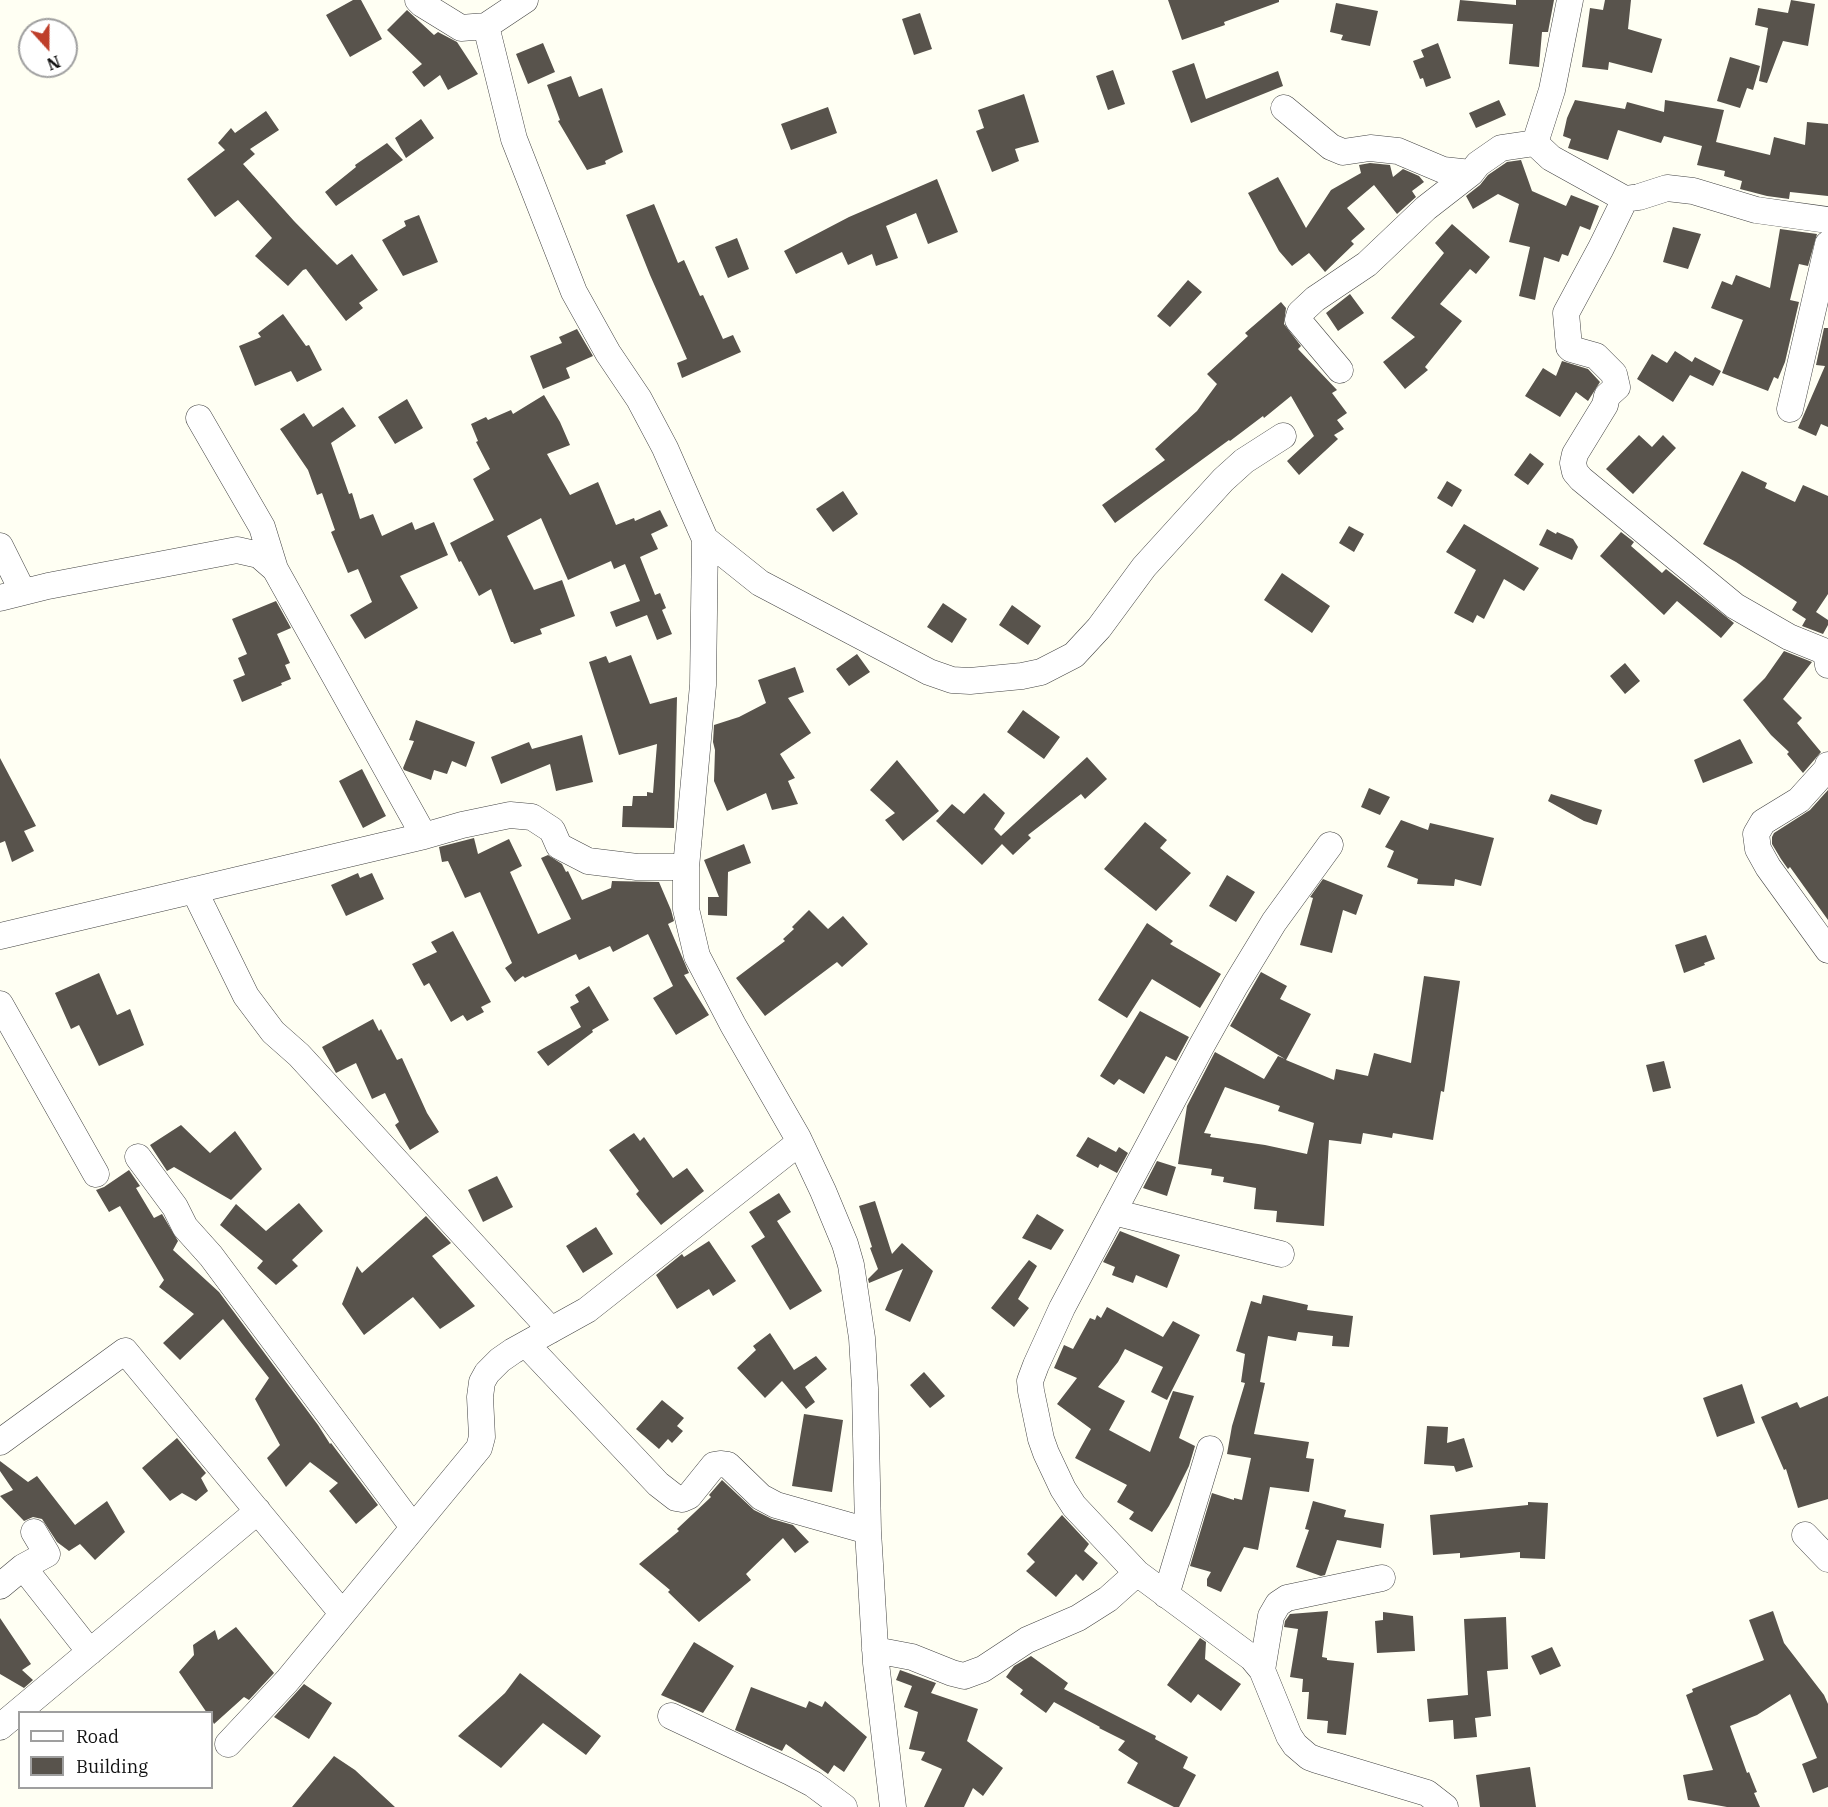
<!DOCTYPE html>
<style>
body{margin:0}
#map{position:relative;width:1828px;height:1807px;overflow:hidden;background:#fffff3;font-family:"IBM Plex Serif",serif}
canvas{display:block}
.legend{position:absolute;left:18px;top:1711px;width:195px;height:78px;box-sizing:border-box;background:#fff;border:2px solid #9f9f9f;margin:0;padding:8px 10px;list-style:none;font-size:18px;color:#101010}
.legend li{display:flex;align-items:center;gap:12px;height:30px}
.legend b{width:30px;border:2px solid #9f9f9f}
.north{position:absolute;left:18px;top:18px;width:60px;height:60px;box-sizing:border-box;background:#fff;border:2px solid #9f9f9f;border-radius:50%;rotate:159deg;font-size:16px;font-weight:700;line-height:24px;text-align:center;color:#101010}
.north::after{content:'';display:block;margin:auto;width:21px;height:27px;background:#be3e2a;clip-path:polygon(50% 0,100% 100%,50% 72%,0 100%)}
</style>
<div id="map">
<canvas width="1828" height="1807"></canvas>
<ul class="legend">
<li><b style="height:8px;background:#fff"></b>Road</li>
<li><b style="height:16px;background:#58534c"></b>Building</li>
</ul>
<div class="north">N</div>
</div>
<script>
const ctx = document.querySelector('canvas').getContext('2d');
ctx.lineJoin = 'round';
function fill(path, color) {
  ctx.fillStyle = color;
  ctx.fill(path, 'evenodd');
}
function shape(rows) {
  const path = new Path2D();
  for (const r of rows) {
    path.moveTo(r[0], r[1]);
    for (let i = 2; i < r.length; i += 2) path.lineTo(r[i], r[i + 1]);
  }
  return path;
}
function trace(path, color, width, dash) {
  ctx.strokeStyle = color;
  ctx.lineWidth = width;
  ctx.lineCap = dash ? 'butt' : 'round';
  ctx.setLineDash(dash || []);
  ctx.stroke(path);
}
fill(shape([
 [353,0,361,0,382,39,350,57,326,15],
 [1168,0,1279,0,1279,2,1224,22,1225,25,1182,40],
 [1460,0,1516,5,1516,0,1554,0,1548,32,1542,32,1539,67,1509,64,1513,24,1457,21],
 [1605,0,1631,0,1628,29,1662,39,1652,73,1609,62,1608,70,1582,67,1590,8,1603,10],
 [1791,0,1815,4,1808,46,1783,41,1767,83,1759,81,1768,28,1755,25,1758,8,1788,13],
 [1336,3,1378,11,1370,46,1341,40,1343,35,1330,32],
 [407,10,434,35,438,32,457,42,478,74,448,90,440,75,424,87,412,72,422,64,387,30],
 [920,13,932,49,914,55,902,19],
 [543,43,555,72,528,84,516,54],
 [1438,43,1451,78,1426,87,1423,78,1420,79,1413,61,1424,57,1421,50],
 [1730,57,1760,66,1753,90,1747,88,1740,108,1717,101],
 [1194,63,1206,99,1278,71,1283,86,1191,123,1172,71],
 [1113,70,1125,104,1108,110,1096,76],
 [571,76,579,97,602,88,623,152,605,161,606,164,587,170,558,121,560,120,547,85],
 [1024,94,1039,142,1015,149,1019,161,992,172,976,131,984,128,978,110],
 [1499,100,1506,115,1476,128,1469,113],
 [1575,100,1625,109,1627,102,1664,112,1665,100,1724,110,1716,142,1770,155,1774,137,1805,145,1807,122,1828,124,1828,196,1790,192,1789,199,1767,196,1740,189,1742,181,1724,176,1725,171,1697,165,1702,146,1664,136,1661,143,1618,130,1608,160,1568,148,1571,139,1563,136,1567,118],
 [828,107,837,133,791,150,781,124],
 [266,111,279,130,250,149,255,154,243,164,294,221,337,265,352,254,378,290,359,303,363,308,346,321,306,269,303,270,288,286,255,256,272,238,238,200,215,217,187,179,225,150,218,143,231,128,235,133],
 [421,119,434,138,406,158,395,138],
 [387,143,403,160,336,206,325,192,356,167,355,165],
 [1521,160,1532,191,1566,206,1571,195,1599,206,1590,230,1580,226,1568,256,1562,254,1559,262,1544,257,1535,300,1519,296,1530,247,1509,242,1519,204,1498,194,1473,209,1466,196,1480,185,1488,175,1507,162],
 [1370,163,1390,165,1393,177,1403,169,1419,176,1424,182,1412,191,1416,197,1397,214,1374,185,1347,208,1365,229,1351,241,1354,244,1325,272,1309,253,1292,266,1279,251,1248,193,1278,177,1306,228,1331,190,1361,173,1359,165],
 [937,179,958,232,928,244,916,213,886,226,898,258,876,266,872,254,848,265,842,252,796,274,784,251,849,217],
 [654,204,678,263,684,260,700,296,703,295,723,339,733,335,741,352,682,378,677,363,687,359,650,275,626,215],
 [419,215,438,262,403,276,382,240,406,226,404,221],
 [1452,224,1490,257,1476,274,1470,269,1440,304,1462,321,1425,367,1428,370,1405,389,1383,362,1415,337,1391,318,1444,253,1435,243],
 [1673,227,1701,234,1688,269,1663,262],
 [1780,229,1817,234,1808,266,1799,264,1790,300,1799,302,1785,362,1778,379,1774,377,1768,391,1722,373,1743,320,1711,308,1722,281,1732,285,1736,275,1770,288],
 [737,238,749,269,728,278,715,247],
 [1188,280,1202,292,1170,327,1157,316],
 [1350,294,1364,313,1338,331,1326,313],
 [1281,302,1286,308,1284,324,1301,346,1298,349,1337,390,1332,393,1347,413,1337,420,1344,429,1334,435,1338,439,1299,475,1287,461,1314,436,1291,396,1264,418,1263,416,1230,441,1229,440,1115,523,1102,505,1165,460,1155,449,1197,411,1217,384,1207,374,1248,336,1245,333],
 [283,314,306,346,309,345,322,370,297,382,291,371,255,386,239,346,261,337,258,333],
 [1824,328,1828,328,1828,427,1821,424,1816,436,1798,428,1825,366,1816,365],
 [577,329,593,356,566,368,570,378,543,389,530,356,562,343,559,337],
 [1675,351,1692,362,1695,357,1721,371,1713,386,1690,375,1673,402,1637,379,1652,354,1667,363],
 [1562,361,1588,369,1600,382,1588,401,1576,392,1560,417,1525,396,1543,368,1556,376],
 [544,395,560,422,570,445,547,454,570,495,598,482,616,525,634,518,635,521,660,510,668,526,651,534,658,549,640,557,655,595,660,593,666,608,662,610,672,634,657,640,647,615,616,627,610,612,640,601,625,564,614,569,611,561,568,580,541,518,507,536,534,590,562,580,575,616,540,629,542,634,514,644,513,642,511,642,491,589,479,596,461,561,459,562,450,543,494,520,473,479,490,469,476,442,478,441,471,424,486,417,488,420,511,410,513,414],
 [407,399,423,428,395,444,378,417],
 [343,407,356,426,331,443,349,494,352,493,360,519,373,514,382,536,412,522,415,530,434,522,448,555,400,576,418,608,365,639,350,615,372,602,358,569,348,573,331,532,335,530,322,493,317,495,308,470,280,429,304,413,313,427],
 [1639,435,1652,447,1663,435,1676,448,1633,494,1606,469],
 [1530,453,1544,464,1528,485,1514,475],
 [1742,471,1767,483,1765,488,1795,502,1803,485,1828,496,1828,594,1816,612,1828,620,1828,625,1823,634,1802,626,1806,619,1792,610,1797,602,1736,562,1703,544],
 [1447,481,1462,490,1452,507,1437,498],
 [843,491,858,514,833,532,816,509],
 [1464,524,1539,568,1524,591,1504,579,1484,619,1477,615,1473,623,1454,613,1476,570,1446,552],
 [1349,526,1364,534,1354,552,1339,543],
 [1547,529,1556,534,1557,532,1573,539,1578,547,1572,560,1539,545],
 [1621,532,1634,542,1631,546,1662,573,1666,569,1734,623,1721,638,1677,601,1664,615,1600,556],
 [1282,573,1330,606,1312,633,1264,600],
 [276,601,291,628,277,634,290,663,285,665,291,679,281,683,282,685,242,702,233,680,245,675,238,658,247,654,232,619],
 [943,603,967,619,952,643,927,627],
 [1012,605,1041,626,1028,645,999,625],
 [1784,651,1812,662,1783,699,1802,718,1797,723,1821,752,1803,773,1787,754,1789,752,1771,735,1743,700,1765,678],
 [857,654,870,672,849,686,836,669],
 [631,655,650,704,677,697,674,828,622,827,623,806,632,806,633,796,647,796,647,792,653,793,657,744,619,755,589,662,606,656,609,663],
 [1625,663,1640,681,1625,694,1610,676],
 [795,667,804,692,788,698,811,733,780,754,795,778,788,781,798,804,772,810,766,793,727,811,714,781,715,750,713,742,714,725,739,717,766,703,758,680],
 [1023,710,1060,737,1044,759,1007,732],
 [416,720,475,742,466,767,452,761,447,774,434,770,431,780,404,770,403,768,414,741,409,740],
 [582,735,593,782,556,791,550,764,501,784,491,757,529,742,532,749],
 [1740,739,1753,763,1703,783,1694,760],
 [1087,757,1107,779,1085,799,1081,794,1028,835,1031,838,1013,855,1002,844,982,865,936,821,952,804,964,814,984,793,1005,813,994,829,1001,836],
 [0,758,36,826,24,831,34,851,12,862,5,841,0,843],
 [897,760,939,811,903,841,885,820,895,813,870,790],
 [362,769,386,816,363,828,339,781],
 [1369,788,1390,797,1380,815,1361,807],
 [1828,790,1828,920,1790,867,1788,869,1781,859,1772,844,1772,837,1774,833,1810,810],
 [1551,794,1602,810,1597,825,1584,821,1548,801],
 [1401,820,1428,830,1430,823,1494,838,1481,886,1455,879,1454,886,1417,884,1418,879,1387,867,1394,851,1385,847],
 [1145,822,1167,840,1160,848,1191,873,1156,911,1104,869],
 [474,838,478,854,509,839,522,866,510,872,538,934,571,919,541,858,548,855,562,864,566,872,568,871,582,900,611,888,612,881,659,882,671,910,674,921,668,924,689,973,684,975,709,1015,676,1035,653,998,673,986,648,934,613,952,610,946,579,960,576,954,525,978,523,976,515,982,505,968,512,963,480,892,465,898,448,861,442,862,439,847],
 [744,844,751,863,728,872,727,916,708,915,708,897,719,897,704,860],
 [358,873,360,878,372,873,384,899,346,916,331,885],
 [1227,875,1255,892,1236,922,1209,906],
 [1323,879,1363,895,1356,915,1343,910,1332,953,1300,945,1313,898,1310,897],
 [809,910,828,929,843,916,868,944,842,967,837,962,765,1016,736,978,785,941,783,939,794,929,792,927],
 [1147,923,1173,941,1170,944,1221,974,1200,1008,1152,979,1127,1018,1098,1000],
 [453,931,491,1002,481,1007,484,1012,467,1021,463,1015,451,1022,429,983,424,986,412,964,437,952,431,942],
 [1706,935,1715,959,1704,963,1705,965,1684,973,1675,945],
 [1261,972,1287,986,1280,999,1311,1014,1286,1060,1334,1080,1336,1069,1368,1076,1374,1053,1411,1063,1424,976,1460,981,1444,1092,1441,1091,1433,1140,1393,1133,1392,1138,1363,1133,1361,1144,1329,1140,1324,1226,1276,1222,1277,1211,1254,1209,1256,1188,1223,1182,1224,1177,1211,1175,1212,1169,1178,1164,1187,1106,1215,1052,1264,1079,1278,1056,1285,1059,1230,1026],
 [1225,1087,1280,1106,1278,1111,1314,1123,1307,1154,1265,1145,1210,1137,1211,1134,1204,1133],
 [99,973,117,1015,130,1009,144,1045,99,1066,79,1025,71,1029,55,993],
 [589,986,609,1020,592,1030,593,1032,548,1066,537,1052,581,1027,570,1007,579,1002,575,995],
 [1140,1011,1189,1037,1176,1061,1166,1056,1144,1094,1119,1079,1114,1085,1100,1076],
 [373,1019,379,1031,381,1029,397,1060,402,1058,427,1113,439,1132,410,1150,395,1125,399,1122,385,1093,372,1099,356,1063,336,1073,322,1047],
 [1664,1061,1671,1088,1653,1092,1646,1065],
 [181,1125,210,1153,235,1131,262,1169,231,1200,174,1167,167,1171,150,1145],
 [634,1133,640,1141,644,1137,673,1178,687,1168,704,1191,661,1225,636,1194,639,1191,609,1150],
 [1088,1137,1116,1152,1119,1147,1128,1153,1117,1173,1100,1164,1098,1168,1076,1156],
 [1157,1161,1176,1167,1167,1196,1143,1188],
 [129,1170,140,1186,136,1188,154,1218,162,1214,178,1241,173,1250,219,1292,318,1425,330,1444,331,1443,378,1505,356,1524,329,1491,338,1483,310,1462,286,1487,267,1458,280,1445,255,1399,269,1378,223,1319,180,1360,163,1343,194,1314,159,1287,164,1280,120,1206,109,1212,96,1190,104,1187],
 [497,1176,513,1207,483,1222,468,1190],
 [779,1193,791,1212,777,1221,822,1291,790,1310,751,1246,765,1237,749,1212],
 [875,1201,892,1254,902,1243,933,1271,910,1322,885,1310,903,1269,869,1283,868,1279,878,1269,870,1248,872,1247,859,1206],
 [299,1203,323,1231,292,1260,298,1266,276,1285,257,1268,263,1261,220,1225,236,1204,266,1231],
 [1037,1214,1064,1230,1051,1250,1022,1238],
 [426,1216,451,1243,432,1256,475,1306,440,1329,413,1297,364,1335,342,1304,357,1266,362,1273],
 [596,1227,613,1254,583,1273,566,1246],
 [1120,1231,1180,1255,1167,1288,1136,1275,1133,1283,1112,1275,1115,1267,1103,1262],
 [709,1241,736,1281,713,1296,709,1289,677,1309,656,1275,682,1254,684,1257],
 [1029,1260,1037,1266,1018,1299,1029,1308,1014,1327,991,1308],
 [1263,1295,1308,1305,1307,1310,1353,1316,1349,1347,1332,1346,1333,1336,1298,1332,1296,1341,1268,1336,1260,1382,1265,1383,1254,1434,1309,1442,1306,1458,1314,1459,1309,1492,1270,1487,1258,1550,1244,1547,1221,1592,1207,1586,1207,1579,1211,1572,1190,1566,1212,1493,1234,1500,1234,1498,1242,1500,1251,1458,1227,1454,1232,1426,1245,1383,1241,1382,1245,1354,1236,1351,1251,1301,1261,1304],
 [1107,1307,1163,1337,1173,1321,1200,1335,1167,1400,1151,1392,1163,1367,1125,1349,1118,1362,1098,1387,1125,1401,1109,1430,1150,1452,1173,1391,1194,1396,1179,1438,1195,1446,1189,1466,1169,1506,1152,1532,1129,1519,1134,1512,1117,1502,1127,1485,1075,1458,1091,1429,1057,1404,1077,1378,1054,1368,1064,1345,1073,1349,1090,1318,1095,1320,1097,1315,1101,1318],
 [770,1333,794,1370,816,1356,827,1369,805,1387,815,1402,806,1409,782,1381,765,1398,737,1368,756,1350,753,1346],
 [924,1372,945,1396,930,1408,910,1385],
 [1742,1384,1755,1423,1717,1437,1703,1398],
 [1828,1396,1828,1499,1798,1508,1786,1469,1784,1470,1761,1417,1797,1402,1800,1408],
 [662,1400,684,1418,677,1426,683,1431,672,1443,668,1439,659,1449,636,1429],
 [804,1414,843,1420,832,1492,792,1486],
 [1427,1426,1448,1427,1447,1443,1464,1438,1473,1467,1456,1472,1454,1466,1424,1464],
 [177,1438,206,1473,201,1478,208,1491,196,1501,182,1493,170,1501,142,1468],
 [0,1461,28,1482,37,1476,75,1525,107,1501,125,1532,95,1560,80,1544,69,1551,57,1542,42,1519,33,1517,24,1521,0,1496,13,1490,0,1471],
 [722,1480,754,1510,772,1519,793,1525,809,1542,795,1553,783,1538,746,1574,751,1580,699,1622,668,1592,670,1590,639,1564,679,1531,677,1529,711,1497,709,1495],
 [1313,1501,1346,1510,1344,1517,1384,1524,1381,1548,1337,1540,1325,1575,1321,1576,1296,1567,1309,1530,1305,1529],
 [1528,1502,1548,1503,1545,1559,1520,1558,1520,1552,1460,1558,1460,1553,1433,1555,1430,1515,1528,1505],
 [1062,1515,1089,1544,1084,1551,1098,1563,1083,1581,1076,1574,1056,1597,1026,1571,1035,1562,1027,1554],
 [1328,1611,1322,1657,1327,1658,1327,1660,1354,1663,1346,1735,1327,1733,1328,1721,1307,1719,1309,1692,1302,1692,1303,1679,1290,1677,1298,1629,1284,1627,1285,1621,1290,1614],
 [1773,1611,1784,1643,1824,1695,1828,1704,1828,1787,1813,1793,1802,1764,1817,1758,1790,1694,1757,1715,1730,1726,1747,1773,1749,1772,1757,1792,1754,1793,1760,1807,1727,1807,1688,1800,1683,1775,1713,1770,1686,1695,1693,1692,1692,1689,1764,1660,1749,1620],
 [1383,1612,1413,1616,1415,1651,1377,1653,1375,1621,1383,1620],
 [1506,1617,1508,1669,1487,1671,1491,1716,1475,1718,1477,1737,1454,1739,1453,1720,1429,1722,1427,1699,1468,1695,1464,1619],
 [0,1618,31,1664,22,1670,33,1680,24,1688,0,1674],
 [236,1627,274,1673,249,1700,244,1697,214,1724,212,1720,212,1713,207,1713,179,1672,194,1655,193,1645,215,1630,218,1640],
 [1200,1638,1206,1642,1205,1659,1241,1684,1221,1711,1198,1694,1191,1703,1167,1685],
 [694,1642,734,1666,703,1713,661,1695],
 [1552,1647,1561,1666,1540,1675,1531,1656],
 [1031,1656,1068,1683,1064,1689,1156,1736,1155,1739,1188,1757,1183,1768,1196,1775,1179,1807,1174,1807,1127,1783,1138,1763,1118,1750,1125,1741,1099,1728,1100,1727,1054,1702,1046,1713,1020,1694,1023,1690,1006,1677,1014,1666],
 [900,1670,936,1683,931,1693,978,1709,967,1741,1003,1768,983,1796,973,1788,964,1807,924,1807,942,1769,921,1760,925,1752,909,1749,918,1712,904,1707,912,1686,896,1680],
 [520,1673,601,1736,586,1755,543,1723,501,1768,458,1736,505,1693],
 [304,1684,332,1703,309,1739,274,1717],
 [751,1687,806,1708,809,1701,822,1707,825,1701,867,1737,844,1772,834,1765,828,1774,786,1744,782,1751,735,1730],
 [334,1756,355,1770,395,1807,292,1807],
 [1530,1767,1536,1807,1480,1807,1476,1775]
]), '#58534c');
const street = shape([
 [418,0,422,4,461,28,486,26,514,139,574,292,608,353,639,399,665,448,705,539,703,685,686,867,686,909,697,956,733,1025,798,1138,823,1191,845,1244,851,1265,862,1338,865,1388,868,1531,876,1663,893,1807],
 [486,26,525,0],
 [1284,108,1331,147,1343,152,1370,148,1398,151,1443,170,1471,173],
 [1535,143,1551,158,1625,199,1639,197,1667,188,1693,191,1756,210,1828,220],
 [1535,143,1552,90,1570,0],
 [1625,199,1601,248,1566,313,1569,347,1571,349,1596,356,1614,374,1617,387,1607,396,1605,405,1575,454,1573,463,1575,472,1581,479,1735,606,1789,637,1826,652,1828,665],
 [1340,370,1298,320,1300,313,1315,299,1367,264,1426,208,1471,173,1478,164,1501,148,1535,143],
 [1790,409,1828,244],
 [199,418,262,527,275,569],
 [705,539,760,583,929,672,952,680,970,681,1022,676,1041,672,1074,655,1099,628,1144,567,1223,480,1244,461,1283,436],
 [0,546,23,592],
 [0,598,48,586,237,550,259,555,275,569,424,836],
 [1828,765,1827,769,1799,800,1763,822,1756,834,1758,849,1768,867,1828,950],
 [1330,845,1274,922,1235,986,1202,1045,1062,1308,1036,1365,1030,1381,1031,1391,1041,1439,1046,1453,1063,1489,1074,1506,1137,1573,1252,1658,1262,1670,1289,1736,1295,1745,1309,1757,1317,1760,1427,1793,1445,1807],
 [194,890,246,996,273,1032,299,1055,551,1330],
 [0,936,424,836,462,825,510,815,532,817,552,830,559,846,588,861,637,867,686,867],
 [0,1004,96,1174],
 [138,1157,175,1207,185,1227,211,1256,413,1527],
 [1113,1212,1281,1254],
 [526,1344,658,1484,676,1498,682,1499,689,1496,714,1465,720,1464,728,1465,761,1497,776,1505,868,1531],
 [0,1442,125,1351,342,1613],
 [34,1532,47,1554,23,1567,90,1652],
 [1805,1535,1828,1559],
 [0,1586,23,1567],
 [1166,1595,1210,1449],
 [875,1650,912,1657,952,1673,964,1676,983,1669,1027,1640,1078,1618,1108,1599,1137,1573],
 [1262,1670,1271,1616,1278,1604,1287,1598,1382,1578],
 [671,1716,790,1772,813,1784,844,1807],
 [0,1727,258,1511],
 [228,1744,287,1681,479,1448,482,1437,480,1397,482,1382,487,1373,500,1360,513,1351,587,1310,800,1142]
]);
trace(street, '#434343', 27);
trace(street, '#fff', 26);
</script>
